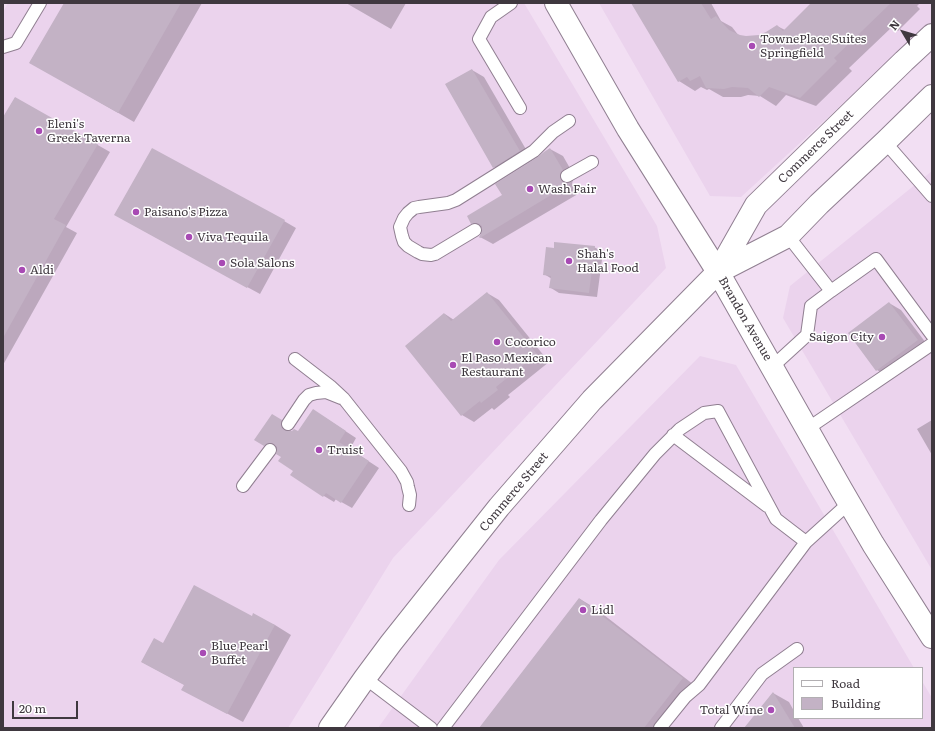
<!DOCTYPE html>
<style>
body{margin:0}
#map{position:relative;width:935px;height:731px;overflow:hidden;background:#f2dff3;font-family:Literata,serif}
canvas{display:block}
.frame{position:absolute;inset:0;border:4px solid #3f383f;pointer-events:none}
.legend{position:absolute;left:793px;top:667px;width:130px;height:52px;box-sizing:border-box;background:#fff;border:1px solid #b2afb2;margin:0;padding:5px 7px;list-style:none;font-size:12px;color:#3f383f}
.legend li{display:flex;align-items:center;gap:8px;height:20px}
.legend b{width:20px;border:1px solid #b2afb2}
.north{position:absolute;left:883px;top:12px;width:40px;height:40px;-webkit-text-stroke:3px #fff;paint-order:stroke;rotate:308deg;font-size:11px;font-weight:700;line-height:16px;text-align:center;color:#3f383f}
.north::after{content:'';display:block;margin:auto;width:14px;height:18px;background:#3f383f;clip-path:polygon(50% 0,100% 100%,50% 72%,0 100%)}
.scale{position:absolute;left:12px;top:701px;width:66px;height:18px;box-sizing:border-box;border:2px solid #3f383f;border-top:0;padding-left:5px;font-size:12px;line-height:14px;white-space:nowrap;color:#3f383f;-webkit-text-stroke:3px #fff;paint-order:stroke}
</style>
<div id="map">
<canvas width="935" height="731"></canvas>
<div class="frame"></div>
<ul class="legend">
<li><b style="height:5px;background:#fff"></b>Road</li>
<li><b style="height:11px;background:#c3b2c5"></b>Building</li>
</ul>
<div class="north">N</div>
<div class="scale">20 m</div>
</div>
<script>
const ctx = document.querySelector('canvas').getContext('2d');
ctx.lineJoin = 'round';
function fill(path, color) {
  ctx.fillStyle = color;
  ctx.fill(path, 'evenodd');
}
function shape(rows) {
  const path = new Path2D();
  for (const r of rows) {
    path.moveTo(r[0], r[1]);
    for (let i = 2; i < r.length; i += 2) path.lineTo(r[i], r[i + 1]);
  }
  return path;
}
function trace(path, color, width, dash) {
  ctx.strokeStyle = color;
  ctx.lineWidth = width;
  ctx.lineCap = dash ? 'butt' : 'round';
  ctx.setLineDash(dash || []);
  ctx.stroke(path);
}
function write(font, color, halo, rows, align = 'center') {
  ctx.font = font + ' Literata,serif';
  ctx.lineWidth = 3;
  ctx.setLineDash([]);
  ctx.textBaseline = 'middle';
  ctx.strokeStyle = halo;
  ctx.fillStyle = color;
  for (const [text, x, y, turn = 0] of rows) {
    ctx.save();
    ctx.translate(x, y);
    ctx.rotate((+turn || 0) * Math.PI / 180);
    ctx.textAlign = isNaN(turn) ? turn : align;
    if (halo) ctx.strokeText(text, 0, 0);
    ctx.fillText(text, 0, 0);
    ctx.restore();
  }
}
fill(shape([
 [8,3,524,3,657,226,666,268,393,558,288,728,3,728,3,12],
 [599,3,932,3,932,22,741,197,710,196],
 [932,171,932,570,783,318,790,286],
 [700,356,736,365,914,668,794,668,794,718,922,718,922,681,932,698,932,728,378,728,499,560]
]), '#ebd3ed');
fill(shape([
 [66,3,202,3,134,122,30,62],
 [346,3,406,3,391,29],
 [632,3,711,3,721,21,732,27,739,36,746,37,759,36,767,33,777,26,785,30,813,3,920,3,917,6,920,9,898,31,892,27,849,68,852,71,816,106,786,95,776,106,760,96,748,95,741,97,723,97,709,89,707,90,701,87,695,91,679,81],
 [472,70,484,77,531,158,506,174,494,167],
 [15,98,110,152,66,227,77,233,3,365,3,119],
 [550,149,563,156,575,177,573,180,572,184,583,191,493,244,480,237,483,229,472,223,503,196],
 [284,221,296,228,260,294,128,222],
 [594,247,603,252,597,297,559,293,551,288,552,279,544,274,555,249],
 [487,293,499,300,549,362,508,395,510,397,494,410,492,408,474,422,462,415,445,314,454,320],
 [889,303,901,310,929,347,889,377,877,370],
 [272,415,292,427,290,433,299,433,324,417,356,438,350,449,379,468,352,508,336,499,334,502,324,496,282,457,279,448,275,451,264,445],
 [932,420,932,455,917,429],
 [580,599,595,608,698,688,667,728,480,728],
 [252,617,275,625,291,635,243,722,198,698,185,685,142,662],
 [773,693,789,702,794,711,794,718,798,718,804,728,745,728]
]), '#0003');
fill(shape([
 [64,3,181,3,118,113,29,63],
 [631,3,701,3,711,19,716,16,729,30,740,35,746,36,759,35,766,32,777,25,783,31,811,3,891,3,834,58,837,61,800,98,769,87,759,97,748,88,732,87,724,89,706,88,700,76,690,81,687,77,678,82],
 [472,69,520,151,493,168,445,84],
 [15,97,98,144,54,219,66,225,3,338,3,117],
 [152,148,285,220,247,288,114,215],
 [550,148,563,170,560,173,560,176,561,180,564,183,571,183,480,238,479,237,481,234,482,230,482,226,478,223,474,223,471,224,467,216,502,195,495,184,538,157,544,152],
 [554,242,595,246,589,293,549,288,551,276,543,275,546,247,554,248],
 [487,292,537,354,496,387,498,390,481,403,480,401,461,416,405,346,444,313,451,321],
 [889,302,918,340,876,371,848,333],
 [313,409,346,431,339,442,369,461,341,503,326,493,323,497,290,475,293,471,278,461,281,457,276,454,277,451,277,447,274,444,271,443,267,443,264,446,254,440,272,414,282,420,281,424,281,427,284,430,288,431,292,431,294,429,298,431],
 [194,585,252,616,253,613,275,625,227,714,181,690,184,685,141,662,154,638,163,643],
 [579,598,683,678,644,728,479,728],
 [773,692,795,728,744,728]
]), '#c3b2c5');
const lane = shape([
 [511,3,491,17,479,39,520,108],
 [3,47,16,43,40,3],
 [885,142,932,196],
 [567,176,592,162],
 [475,230,435,254,431,255,422,254,418,252,408,246,404,242,402,236,400,227,404,218,408,213,414,208,419,207,448,203,456,200,534,151,553,132,569,121],
 [788,236,831,291],
 [295,359,330,386,344,399,401,471,407,482,408,487,410,495,409,505],
 [772,367,807,335,811,306,831,291,876,259,932,335],
 [288,424,304,400,309,395,316,393,326,392,341,398],
 [807,429,932,344],
 [673,435,767,506],
 [243,486,270,450],
 [806,542,849,503],
 [365,678,431,728],
 [443,728,601,520,655,454,680,429,704,413,718,411,776,519,806,542,699,685,685,697,660,728],
 [721,728,762,674,797,649]
]);
const street = shape([
 [556,3,628,129,718,272]
]);
const secondary = shape([
 [718,272,841,489,873,544,932,637],
 [718,272,788,236,819,204,885,142,932,96],
 [330,728,365,678,391,643,499,507,592,400,718,272,756,205,904,61,932,35]
]);
trace(lane, '#907f91', 14);
trace(street, '#907f91', 24);
trace(secondary, '#907f91', 24);
trace(lane, '#fff', 12);
trace(street, '#fff', 22);
trace(secondary, '#fff', 22);
for (const [x, y, r, color] of [
 [752,46,4,"#a84ab4"],
 [39,131,4,"#a84ab4"],
 [530,189,4,"#a84ab4"],
 [136,212,4,"#a84ab4"],
 [189,237,4,"#a84ab4"],
 [569,261,4,"#a84ab4"],
 [222,263,4,"#a84ab4"],
 [22,270,4,"#a84ab4"],
 [882,337,4,"#a84ab4"],
 [497,342,4,"#a84ab4"],
 [453,365,4,"#a84ab4"],
 [319,450,4,"#a84ab4"],
 [583,610,4,"#a84ab4"],
 [203,653,4,"#a84ab4"],
 [771,710,4,"#a84ab4"]
]) {
  const dot = new Path2D();
  dot.arc(x, y, r, 0, 2 * Math.PI);
  ctx.fillStyle = color;
  ctx.fill(dot);
  trace(dot, '#fff', 1.5);
}
write('12px', '#3f383f', '#fff', [
 ["TownePlace Suites",760,39],
 ["Springfield",760,53],
 ["Eleni's",47,124],
 ["Greek Taverna",47,138],
 ["Wash Fair",538,189],
 ["Paisano's Pizza",144,212],
 ["Viva Tequila",197,237],
 ["Shah's",577,254],
 ["Halal Food",577,268],
 ["Sola Salons",230,263],
 ["Aldi",30,270],
 ["Saigon City",874,337,"right"],
 ["Cocorico",505,342],
 ["El Paso Mexican",461,358],
 ["Restaurant",461,372],
 ["Truist",327,450],
 ["Lidl",591,610],
 ["Blue Pearl",211,646],
 ["Buffet",211,660],
 ["Total Wine",763,710,"right"]
], 'left');
write('12px', '#3f383f', '#fff', [
 ["Commerce Street",816,147,-44],
 ["Brandon Avenue",745,319,60],
 ["Commerce Street",514,492,-50]
]);
</script>
